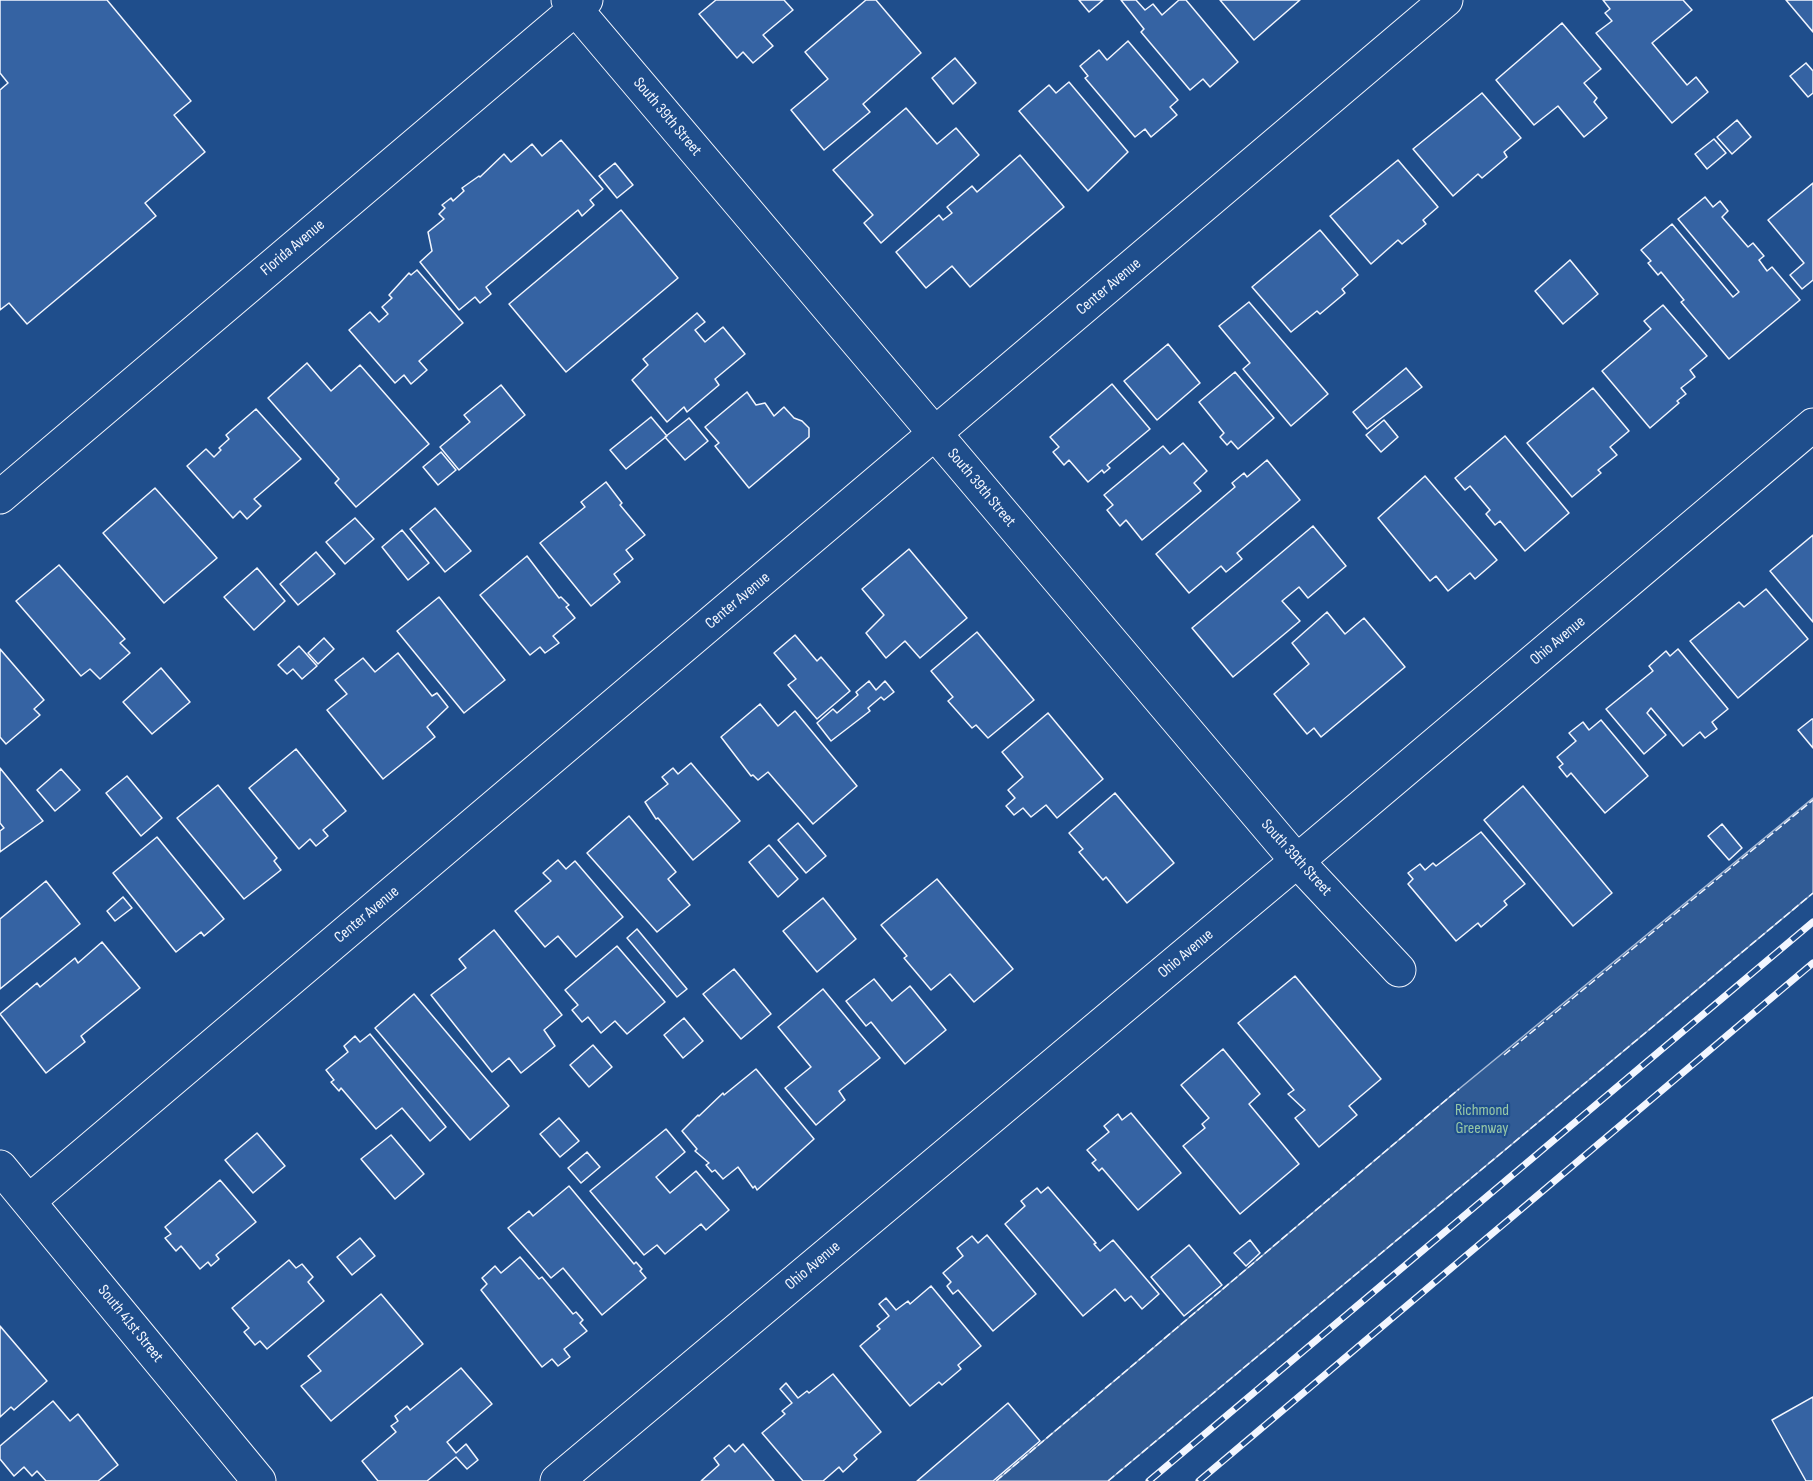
<!DOCTYPE html>
<style>
body{margin:0}
canvas{display:block;background:#1f4e8c}
</style>
<canvas width="1813" height="1481"></canvas>
<script>
const ctx = document.querySelector('canvas').getContext('2d');
ctx.lineJoin = 'round';
function fill(path, color) {
  ctx.fillStyle = color;
  ctx.fill(path, 'evenodd');
}
function shape(rows) {
  const path = new Path2D();
  for (const r of rows) {
    path.moveTo(r[0], r[1]);
    for (let i = 2; i < r.length; i += 2) path.lineTo(r[i], r[i + 1]);
  }
  return path;
}
function trace(path, color, width, dash) {
  ctx.strokeStyle = color;
  ctx.lineWidth = width;
  ctx.lineCap = dash ? 'butt' : 'round';
  ctx.setLineDash(dash || []);
  ctx.stroke(path);
}
function write(font, color, halo, rows, align = 'center') {
  ctx.font = font + ' "Sofia Sans Condensed",sans-serif';
  ctx.lineWidth = 4.5;
  ctx.setLineDash([]);
  ctx.textBaseline = 'middle';
  ctx.strokeStyle = halo;
  ctx.fillStyle = color;
  for (const [text, x, y, turn = 0] of rows) {
    ctx.save();
    ctx.translate(x, y);
    ctx.rotate((+turn || 0) * Math.PI / 180);
    ctx.textAlign = isNaN(turn) ? turn : align;
    if (halo) ctx.strokeText(text, 0, 0);
    ctx.fillText(text, 0, 0);
    ctx.restore();
  }
}
const green = shape([
 [1813,798,1813,893,1108,1481,996,1481,1459,1089,1813,798]
]);
fill(green, '#305b95');
trace(green, '#a8bbd7', 1.5);
const building = shape([
 [0,0,107,0,191,101,174,115,205,152,145,203,156,216,27,324,9,303,0,310,0,90,8,83,0,73,0,0],
 [716,0,784,0,793,10,763,35,773,46,753,63,743,52,737,58,699,14,716,0],
 [866,0,876,0,921,53,863,104,870,112,824,150,791,110,828,79,805,52,866,0],
 [1079,0,1103,0,1089,12,1079,0],
 [1121,0,1136,0,1145,10,1153,4,1162,15,1179,0,1186,0,1238,62,1210,87,1203,79,1190,90,1141,32,1144,29,1121,0],
 [1220,0,1300,0,1254,40,1220,0],
 [1603,0,1683,0,1692,10,1652,43,1687,85,1696,77,1708,92,1672,123,1596,33,1612,21,1605,13,1610,9,1603,0],
 [1786,0,1813,0,1813,32,1786,0],
 [1562,23,1601,69,1584,83,1597,98,1594,102,1607,118,1584,137,1558,106,1534,125,1496,80,1562,23],
 [1128,41,1178,100,1170,107,1177,115,1151,137,1145,129,1135,137,1085,78,1088,76,1080,66,1099,50,1107,60,1128,41],
 [955,58,976,83,953,104,932,78,955,58],
 [1806,63,1813,71,1813,93,1808,97,1790,76,1806,63],
 [1069,82,1128,152,1088,191,1019,111,1049,85,1056,93,1069,82],
 [1482,93,1521,138,1504,152,1507,157,1482,178,1478,174,1453,196,1413,149,1482,93],
 [906,108,937,144,956,128,979,155,881,243,864,223,873,215,833,170,906,108],
 [1737,120,1751,137,1732,154,1717,137,1737,120],
 [1714,139,1726,153,1707,169,1695,154,1714,139],
 [561,140,603,189,590,200,594,205,582,216,578,210,486,287,491,294,480,303,475,297,459,310,420,262,432,251,428,232,444,219,439,214,445,208,442,205,451,198,453,201,464,191,462,188,479,176,480,177,504,154,511,162,532,144,542,156,561,140],
 [1020,155,1064,207,970,287,952,266,926,288,896,252,939,215,943,220,952,213,947,207,972,186,977,192,1020,155],
 [1398,160,1438,207,1423,220,1426,224,1402,244,1398,240,1371,264,1330,216,1398,160],
 [615,163,633,185,617,198,599,176,615,163],
 [1813,183,1813,280,1802,289,1790,275,1804,263,1768,220,1813,183],
 [1705,197,1713,207,1720,201,1728,211,1722,217,1748,247,1753,243,1764,256,1759,260,1767,271,1772,267,1800,300,1729,359,1681,302,1684,300,1661,272,1658,275,1648,263,1651,261,1641,250,1672,224,1733,297,1739,292,1678,219,1705,197],
 [621,210,678,278,566,372,509,304,621,210],
 [1320,230,1358,275,1342,289,1345,293,1320,314,1317,311,1291,332,1252,287,1320,230],
 [1570,260,1598,294,1563,324,1535,291,1570,260],
 [417,270,463,323,419,361,427,370,411,384,404,375,395,383,349,330,370,312,379,322,388,314,382,307,392,298,389,295,409,273,411,275,417,270],
 [1249,302,1328,394,1291,426,1243,369,1250,363,1219,326,1249,302],
 [1663,305,1707,356,1690,370,1695,377,1681,388,1686,394,1677,401,1679,403,1650,428,1602,371,1651,329,1644,321,1663,305],
 [697,313,705,322,695,330,705,342,723,327,745,354,715,379,719,385,687,412,684,407,667,422,632,380,648,365,643,359,697,313],
 [1168,344,1200,383,1157,420,1124,381,1168,344],
 [307,363,331,391,360,365,429,444,356,507,335,483,339,479,268,398,307,363],
 [1406,368,1422,387,1367,429,1353,412,1406,368],
 [1235,372,1274,418,1238,449,1231,441,1227,445,1220,437,1224,433,1199,402,1235,372],
 [1112,384,1150,429,1107,465,1110,468,1104,473,1102,470,1088,482,1069,460,1064,465,1053,452,1059,447,1050,437,1112,384],
 [501,385,525,415,459,470,440,447,470,422,464,415,501,385],
 [1593,388,1629,431,1610,447,1617,455,1598,470,1601,473,1572,497,1527,443,1593,388],
 [747,392,756,405,765,403,774,416,784,407,794,418,802,421,809,428,809,437,749,488,715,446,719,443,705,427,747,392],
 [256,409,301,459,254,499,261,506,247,519,240,511,233,518,187,466,206,449,214,457,221,450,219,448,229,439,226,435,256,409],
 [651,417,667,436,626,469,610,450,651,417],
 [689,418,708,441,685,460,665,437,689,418],
 [1384,420,1398,437,1381,452,1366,435,1384,420],
 [1505,436,1569,513,1525,551,1500,521,1495,525,1486,514,1490,510,1470,486,1465,490,1455,478,1505,436],
 [1183,443,1207,471,1194,483,1201,491,1142,540,1126,520,1120,526,1107,510,1113,505,1104,495,1163,446,1170,454,1183,443],
 [441,452,456,470,438,485,423,467,441,452],
 [1267,460,1300,500,1237,553,1242,559,1226,572,1221,566,1189,593,1156,554,1235,487,1232,483,1244,473,1247,477,1267,460],
 [1425,476,1497,560,1475,579,1470,573,1448,591,1436,576,1430,581,1378,518,1425,476],
 [606,482,622,503,620,505,645,535,626,550,633,559,614,574,620,582,591,606,540,543,585,507,581,502,606,482],
 [155,488,217,558,164,603,103,533,155,488],
 [435,508,471,551,445,572,410,529,435,508],
 [355,518,374,539,345,564,326,542,355,518],
 [1313,526,1346,566,1308,598,1299,587,1282,601,1300,621,1233,677,1192,628,1313,526],
 [402,530,429,563,408,580,382,547,402,530],
 [1813,535,1813,622,1770,571,1813,535],
 [909,549,967,618,920,658,905,641,886,658,866,633,884,615,862,589,909,549],
 [316,552,335,574,298,605,280,584,316,552],
 [527,556,559,598,561,597,569,605,566,607,575,618,553,636,559,643,545,653,540,647,530,655,480,595,527,556],
 [59,565,125,639,120,643,130,653,100,679,90,669,81,676,16,601,59,565],
 [257,568,285,601,254,630,224,597,257,568],
 [1766,589,1808,639,1738,698,1690,641,1739,602,1744,607,1766,589],
 [439,597,505,680,464,713,397,631,439,597],
 [1327,612,1345,634,1364,618,1405,667,1321,737,1314,728,1307,734,1274,694,1309,664,1292,643,1327,612],
 [977,632,1034,700,988,738,976,725,972,728,948,701,953,697,931,671,977,632],
 [795,635,817,661,821,657,850,691,817,719,788,685,796,679,774,653,795,635],
 [324,638,334,649,318,664,308,653,324,638],
 [299,646,317,666,302,679,293,669,287,674,278,665,299,646],
 [0,649,44,700,34,709,40,715,6,744,0,737,0,649],
 [1678,649,1728,709,1712,722,1717,729,1705,738,1700,732,1683,746,1651,708,1647,713,1666,735,1644,754,1606,709,1653,671,1649,666,1666,651,1670,656,1678,649],
 [398,653,432,696,437,693,448,707,427,727,435,737,383,779,327,710,347,694,335,680,363,658,375,672,398,653],
 [161,668,190,702,152,734,123,702,161,668],
 [869,681,876,690,885,681,894,692,884,700,881,697,868,708,870,711,831,741,817,723,833,709,837,713,858,695,856,692,869,681],
 [760,704,778,726,795,711,857,786,813,824,768,772,758,780,753,775,751,776,721,737,760,704],
 [1048,713,1103,779,1057,818,1046,805,1031,817,1023,808,1014,815,1006,806,1015,798,1008,790,1023,777,1002,752,1048,713],
 [1812,719,1813,719,1813,748,1798,730,1812,719],
 [1601,720,1648,776,1605,813,1571,773,1567,777,1559,767,1563,764,1557,757,1576,741,1569,733,1583,722,1589,730,1601,720],
 [296,749,346,811,323,830,328,836,316,846,310,839,299,849,249,788,296,749],
 [691,763,740,821,693,860,658,818,656,819,645,802,668,784,662,777,673,768,678,774,691,763],
 [0,768,43,821,0,852,0,831,4,828,0,823,0,768],
 [61,769,80,790,55,811,37,790,61,769],
 [127,776,162,818,141,836,106,793,127,776],
 [218,785,277,858,274,861,281,870,244,899,177,818,218,785],
 [1523,786,1612,893,1573,926,1484,820,1523,786],
 [1115,793,1174,863,1127,903,1106,877,1103,880,1079,852,1083,849,1069,833,1115,793],
 [629,816,676,872,668,879,690,905,657,932,587,853,629,816],
 [798,823,826,856,806,873,778,840,798,823],
 [1722,824,1742,848,1729,860,1708,836,1722,824],
 [1481,832,1525,884,1504,901,1507,905,1481,927,1478,923,1456,941,1408,884,1413,879,1408,873,1420,864,1425,870,1433,863,1436,866,1481,832],
 [157,837,224,919,204,936,201,932,176,952,113,873,157,837],
 [769,845,798,879,778,897,749,862,769,845],
 [558,860,566,869,575,861,623,917,576,957,558,936,545,947,515,911,551,881,543,873,558,860],
 [937,879,1013,969,974,1002,950,974,931,990,904,958,907,956,881,925,937,879],
 [46,881,80,924,0,989,0,919,46,881],
 [123,897,132,908,115,921,107,911,123,897],
 [823,898,856,939,817,972,783,931,823,898],
 [637,929,687,989,677,997,627,938,637,929],
 [494,930,562,1015,544,1030,555,1046,521,1073,509,1058,492,1072,431,995,466,968,459,959,494,930],
 [102,942,140,988,81,1036,85,1042,46,1073,0,1014,37,983,40,987,75,958,78,963,102,942],
 [617,946,665,1002,627,1034,615,1021,601,1033,588,1017,582,1022,572,1010,578,1005,565,990,617,946],
 [734,969,771,1014,741,1039,703,994,734,969],
 [1295,976,1381,1079,1349,1106,1357,1115,1319,1147,1295,1118,1305,1110,1288,1094,1294,1090,1238,1023,1295,976],
 [874,979,892,1001,910,986,946,1030,905,1064,871,1022,866,1026,846,1001,874,979],
 [823,989,880,1058,839,1091,845,1100,816,1125,785,1088,811,1067,778,1027,823,989],
 [414,994,509,1106,470,1140,375,1028,414,994],
 [684,1018,703,1041,683,1058,664,1035,684,1018],
 [370,1034,446,1127,430,1141,402,1108,376,1129,341,1088,339,1091,331,1082,334,1080,326,1070,348,1052,344,1046,355,1036,360,1042,370,1034],
 [593,1045,612,1067,589,1087,570,1065,593,1045],
 [1223,1049,1260,1094,1249,1104,1299,1164,1240,1214,1183,1146,1205,1128,1202,1124,1209,1118,1181,1085,1223,1049],
 [756,1069,814,1139,757,1190,755,1186,753,1188,738,1167,723,1179,715,1170,712,1172,706,1165,709,1163,695,1151,697,1149,682,1131,698,1115,699,1116,723,1093,724,1095,756,1069],
 [1131,1113,1181,1173,1138,1210,1102,1168,1099,1171,1092,1163,1096,1160,1087,1150,1109,1132,1104,1126,1118,1114,1122,1120,1131,1113],
 [559,1118,579,1141,560,1157,540,1134,559,1118],
 [666,1129,685,1152,656,1177,670,1193,696,1171,729,1210,706,1230,701,1224,665,1254,657,1245,644,1255,590,1191,666,1129],
 [257,1133,285,1166,253,1193,225,1160,257,1133],
 [391,1135,424,1174,395,1199,361,1159,391,1135],
 [587,1152,600,1167,581,1183,568,1168,587,1152],
 [220,1180,256,1222,216,1255,219,1259,211,1266,208,1262,200,1269,181,1246,176,1251,165,1238,171,1234,165,1227,220,1180],
 [569,1186,634,1264,636,1262,642,1269,640,1271,646,1278,602,1315,563,1268,551,1278,508,1228,529,1211,533,1216,569,1186],
 [1048,1187,1096,1243,1094,1244,1100,1251,1113,1240,1159,1294,1142,1309,1131,1296,1125,1301,1115,1289,1083,1316,1005,1224,1025,1206,1021,1201,1037,1188,1041,1193,1048,1187],
 [987,1235,1036,1294,993,1331,958,1290,953,1294,947,1286,951,1282,943,1273,963,1256,957,1248,972,1236,978,1243,987,1235],
 [360,1238,375,1256,352,1275,337,1257,360,1238],
 [1250,1240,1260,1253,1246,1266,1234,1253,1250,1240],
 [1189,1245,1222,1285,1184,1316,1151,1277,1189,1245],
 [520,1257,539,1279,542,1277,573,1314,576,1312,583,1320,580,1323,587,1331,564,1349,570,1357,558,1366,552,1359,542,1367,481,1290,487,1284,482,1278,495,1266,501,1273,520,1257],
 [289,1260,296,1268,302,1264,313,1277,308,1282,324,1301,267,1349,260,1341,255,1345,244,1332,249,1328,232,1308,289,1260],
 [931,1286,981,1346,958,1365,961,1369,942,1385,939,1382,910,1406,860,1346,880,1329,877,1326,889,1316,879,1304,886,1298,896,1310,908,1301,910,1304,931,1286],
 [381,1294,423,1344,331,1421,301,1386,321,1371,308,1356,381,1294],
 [0,1326,47,1381,14,1410,11,1407,0,1417,0,1326],
 [461,1368,492,1404,447,1442,456,1453,466,1444,478,1460,467,1469,456,1457,427,1481,378,1481,362,1461,396,1432,391,1426,398,1421,395,1416,407,1406,410,1410,461,1368],
 [833,1374,881,1432,854,1455,857,1459,843,1472,839,1467,823,1481,803,1481,762,1433,785,1414,782,1411,792,1403,780,1389,786,1383,798,1398,807,1391,809,1393,833,1374],
 [1813,1397,1813,1481,1806,1481,1772,1420,1813,1397],
 [53,1401,70,1421,78,1414,118,1465,98,1481,46,1481,37,1471,32,1476,24,1467,14,1476,0,1459,0,1446,53,1401],
 [1008,1403,1040,1441,993,1481,917,1481,1008,1403],
 [743,1444,774,1481,701,1481,719,1465,714,1458,729,1445,735,1452,743,1444]
]);
fill(building, '#3563a3');
trace(building, '#f2f6ff', 1.5);
const minor = shape([
 [568,0,1297,861,1399,970],
 [0,497,586,0],
 [0,1167,259,1481],
 [29,1201,1446,0],
 [557,1481,1297,861,1813,425]
]);
trace(minor, '#f2f6ff', 35);
trace(minor, '#1f4e8c', 33);
const rail = shape([
 [1149,1481,1813,922],
 [1199,1481,1813,963]
]);
trace(rail, '#f2f6ff', 7);
trace(rail, '#1f4e8c', 4.5, [14]);
trace(shape([
 [1504,1055,1813,800],
 [996,1481,1459,1089],
 [1108,1481,1813,893]
]), '#f2f6ff', 1.5, [8, 3]);
write('16px', '#f2f6ff', '#1f4e8c', [
 ["South 39th Street",667,117,50],
 ["Florida Avenue",293,248,-40],
 ["Center Avenue",1109,287,-40],
 ["South 39th Street",981,488,50],
 ["Center Avenue",738,601,-40],
 ["Ohio Avenue",1558,641,-40],
 ["South 39th Street",1296,858,48],
 ["Center Avenue",367,915,-40],
 ["Ohio Avenue",1186,954,-40],
 ["Ohio Avenue",813,1266,-40],
 ["South 41st Street",130,1324,51]
]);
write('16px', '#97c8a6', '#1f4e8c', [
 ["Richmond",1482,1111],
 ["Greenway",1482,1129]
]);
</script>
